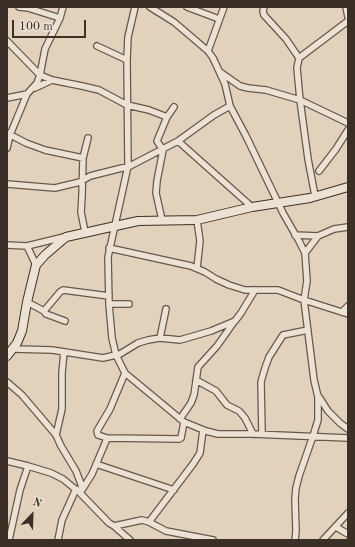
<!DOCTYPE html>
<style>
body{margin:0}
#map{position:relative;width:355px;height:547px;overflow:hidden;background:#e2d2bb;font-family:"Old Standard TT",serif}
canvas{display:block}
.frame{position:absolute;inset:0;border:8px solid #3b3027;pointer-events:none}
.north{position:absolute;left:12px;top:495px;width:40px;height:40px;-webkit-text-stroke:3px #ece2d3;paint-order:stroke;rotate:23deg;font-size:11px;font-weight:700;line-height:16px;text-align:center;color:#3b3027}
.north::after{content:'';display:block;margin:auto;width:14px;height:18px;background:#3b3027;clip-path:polygon(50% 0,100% 100%,50% 72%,0 100%)}
.scale{position:absolute;left:12px;top:20px;width:74px;height:18px;box-sizing:border-box;border:2px solid #3b3027;border-top:0;padding-left:5px;font-size:12px;line-height:14px;white-space:nowrap;color:#3b3027;-webkit-text-stroke:3px #ece2d3;paint-order:stroke}
</style>
<div id="map">
<canvas width="355" height="547"></canvas>
<div class="frame"></div>
<div class="north">N</div>
<div class="scale">100 m</div>
</div>
<script>
const ctx = document.querySelector('canvas').getContext('2d');
ctx.lineJoin = 'round';
function shape(rows) {
  const path = new Path2D();
  for (const r of rows) {
    path.moveTo(r[0], r[1]);
    for (let i = 2; i < r.length; i += 2) path.lineTo(r[i], r[i + 1]);
  }
  return path;
}
function trace(path, color, width, dash) {
  ctx.strokeStyle = color;
  ctx.lineWidth = width;
  ctx.lineCap = dash ? 'butt' : 'round';
  ctx.setLineDash(dash || []);
  ctx.stroke(path);
}
const street = shape([
 [19,7,28,8,60,18],
 [150,7,174,22,208,51,213,58,225,84,230,106,246,136,283,213,299,241,305,253,307,281,304,300,314,380,318,397,318,420,313,436,299,476,296,488,295,499,296,531,295,540],
 [187,7,219,19],
 [264,7,263,11,264,15,286,39,299,58,297,68,300,100,308,159,315,196],
 [346,7,348,17],
 [7,41,40,75,52,80,82,86,99,90,127,105,149,110,167,117],
 [97,46,127,60],
 [208,51,224,7],
 [299,58,348,21],
 [220,72,240,86,248,88,266,90,300,100,348,123],
 [35,88,52,80],
 [7,98,27,94,37,83,40,75,45,49,60,18,63,7],
 [7,133,26,143,45,150,83,158],
 [178,141,252,207],
 [7,148,10,135,27,94],
 [319,171,336,149,348,130],
 [7,184,55,188,80,182,90,176,130,166,178,141,214,115,230,106],
 [162,220,156,193,157,181,163,150,157,141,167,117,174,107],
 [197,220,200,241,197,268],
 [85,232,81,212,82,196,83,158,88,138],
 [295,235,318,236,334,229,348,227],
 [7,245,27,246,36,265],
 [27,246,64,237],
 [109,248,191,266,205,272,216,279,229,285,245,290,278,290,304,300,348,314],
 [305,253,318,236],
 [27,302,44,311,46,314,65,321],
 [109,304,129,304],
 [44,311,60,292,63,290,109,296],
 [342,312,348,306],
 [160,338,166,309],
 [13,349,52,350,103,358,120,354,138,343,148,340,160,338,180,340,211,331,235,321,241,313,255,290],
 [64,352,62,373,62,409,56,435,61,446,76,471,81,484,82,490,80,493,109,523,114,526,142,520,149,522,166,531,213,540],
 [125,373,116,355,112,338,109,304,108,257,128,166,127,60,128,37,135,7],
 [196,380,216,391,227,405,239,411,245,418,253,434],
 [7,382,22,395,56,435],
 [319,397,328,411,340,423,348,429],
 [180,419,191,403,194,395,198,367,217,346,234,322],
 [262,434,261,382,265,368,269,357,283,335,308,330],
 [107,438,179,439,181,438,184,422],
 [7,461,28,466,20,490,9,540],
 [96,464,174,490],
 [28,466,51,473,63,479,80,493],
 [82,490,92,474,106,441,107,438,98,435,97,431,110,409,125,373,184,422,206,431,218,434,253,434,348,438],
 [149,522,193,464,200,453,203,430],
 [114,526,130,540],
 [336,527,348,534],
 [58,540,62,520,76,489],
 [323,540,348,513]
]);
const secondary = shape([
 [7,356,17,343,22,331,27,302,36,265,45,255,66,237,138,221,197,220,252,207,310,198,348,187]
]);
trace(street, '#65584c', 8);
trace(secondary, '#3b3027', 10);
trace(street, '#ece2d3', 5.5);
trace(secondary, '#ece2d3', 8);
</script>
